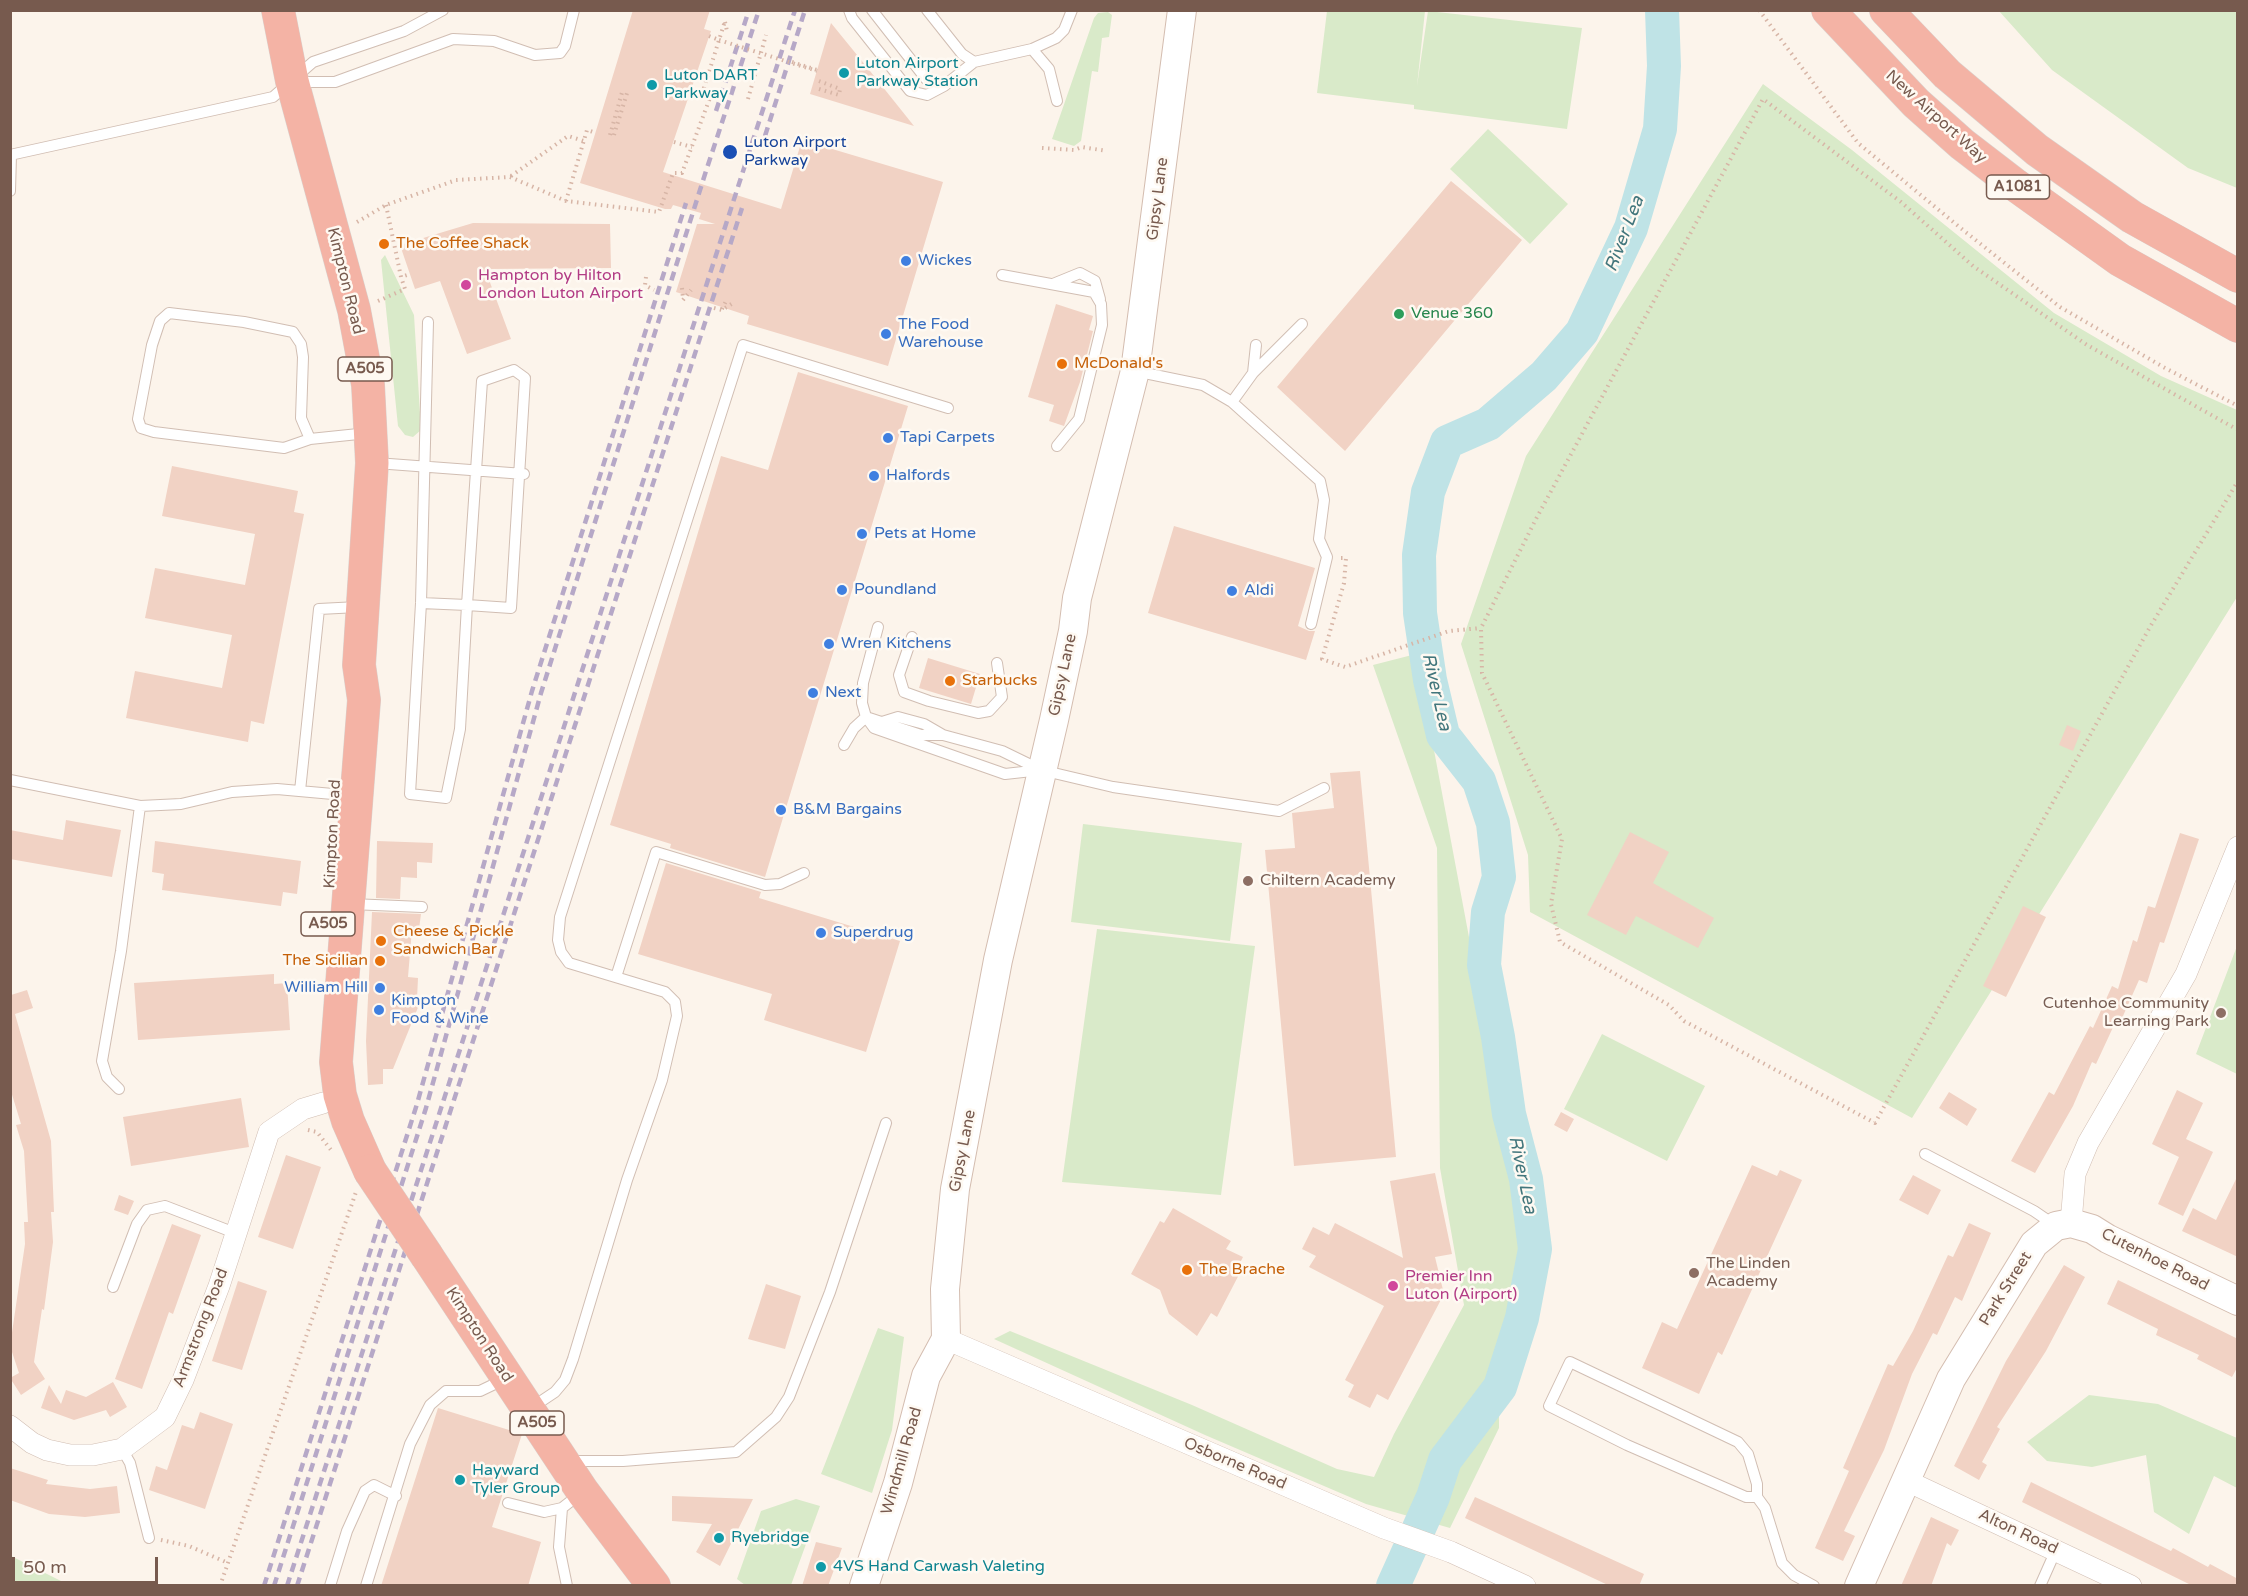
<!DOCTYPE html>
<style>
body{margin:0}
#map{position:relative;width:2248px;height:1596px;overflow:hidden;background:#fcf4eb;font-family:"Varela Round",sans-serif}
canvas{display:block}
.frame{position:absolute;inset:0;border:12px solid #775a4e;pointer-events:none}
.scale{position:absolute;left:12px;top:1557px;width:146px;height:27px;box-sizing:border-box;border:3px solid #775a4e;border-top:0;padding-left:8px;font-size:18px;line-height:21px;white-space:nowrap;color:#775a4e;-webkit-text-stroke:4px #fef9f2;paint-order:stroke}
</style>
<div id="map">
<canvas width="2248" height="1596"></canvas>
<div class="frame"></div>
<div class="scale">50 m</div>
</div>
<script>
const ctx = document.querySelector('canvas').getContext('2d');
ctx.lineJoin = 'round';
function fill(path, color) {
  ctx.fillStyle = color;
  ctx.fill(path, 'evenodd');
}
function shape(rows) {
  const path = new Path2D();
  for (const r of rows) {
    path.moveTo(r[0], r[1]);
    for (let i = 2; i < r.length; i += 2) path.lineTo(r[i], r[i + 1]);
  }
  return path;
}
function trace(path, color, width, dash) {
  ctx.strokeStyle = color;
  ctx.lineWidth = width;
  ctx.lineCap = dash ? 'butt' : 'round';
  ctx.setLineDash(dash || []);
  ctx.stroke(path);
}
function write(font, color, halo, rows, align = 'center') {
  ctx.font = font + ' "Varela Round",sans-serif';
  ctx.lineWidth = 5;
  ctx.setLineDash([]);
  ctx.textBaseline = 'middle';
  ctx.strokeStyle = halo;
  ctx.fillStyle = color;
  for (const [text, x, y, turn = 0] of rows) {
    ctx.save();
    ctx.translate(x, y);
    ctx.rotate((+turn || 0) * Math.PI / 180);
    ctx.textAlign = isNaN(turn) ? turn : align;
    if (halo) ctx.strokeText(text, 0, 0);
    ctx.fillText(text, 0, 0);
    ctx.restore();
  }
}
fill(shape([
 [1327,11,1425,11,1417,86,1428,11,1582,28,1567,129,1414,109,1414,105,1317,93],
 [1999,11,2237,11,2237,188,2188,168,2052,70],
 [1108,12,1112,15,1109,37,1102,38,1098,72,1092,71,1081,141,1074,146,1052,139,1094,18,1098,13],
 [1763,84,1852,150,2054,313,2161,376,2237,410,2237,597,1912,1118,1530,912,1528,855,1461,644,1526,456],
 [1488,129,1568,204,1530,244,1450,169],
 [385,255,414,315,421,430,413,437,405,435,398,426,381,260],
 [1416,654,1524,1231,1521,1368,1499,1414,1499,1428,1450,1528,1366,1504,1205,1435,994,1339,1010,1331,1192,1405,1337,1469,1374,1477,1394,1434,1464,1305,1440,1168,1437,848,1373,665],
 [1083,824,1242,843,1230,941,1071,922],
 [1097,929,1255,946,1221,1195,1062,1182],
 [2237,946,2238,1074,2237,1074,2196,1054],
 [1602,1034,1705,1086,1667,1161,1564,1109],
 [878,1328,904,1337,892,1430,872,1493,821,1474],
 [2089,1395,2158,1404,2237,1438,2237,1488,2214,1476,2189,1534,2154,1512,2146,1455,2092,1467,2047,1461,2027,1442],
 [796,1499,820,1506,791,1585,745,1585,737,1579,761,1511],
 [10,1556,11,1556,69,1585,11,1585]
]), '#d9eac9');
trace(shape([
 [1393,1586,1433,1497,1445,1460,1500,1387,1522,1318,1535,1249,1526,1179,1509,1114,1498,1037,1484,965,1488,912,1499,877,1493,823,1479,781,1443,735,1430,680,1420,613,1419,555,1428,492,1447,442,1488,424,1544,376,1582,332,1631,228,1660,129,1664,66,1662,10]
]), '#bfe3e6', 34);
fill(shape([
 [633,10,710,10,704,29,711,31,663,172,781,209,802,140,943,182,888,366,747,324,749,316,676,292,697,224,715,224,699,219,701,213,673,205,671,209,665,209,580,183],
 [831,23,866,66,914,126,810,94],
 [1451,181,1522,240,1345,451,1277,387],
 [473,223,610,224,611,268,485,269,511,339,467,354,440,281,415,289,400,245],
 [1056,304,1093,316,1089,330,1093,331,1080,382,1064,426,1049,421,1054,405,1028,397],
 [798,372,908,406,765,877,670,848,671,844,610,825,721,456,768,470],
 [172,466,298,491,294,512,304,514,264,724,251,721,248,742,126,718,135,671,222,688,232,635,145,618,155,568,245,585,255,534,162,516],
 [1174,526,1315,568,1298,626,1309,631,1315,631,1306,660,1148,613],
 [928,658,980,674,971,704,919,688],
 [2067,725,2081,731,2073,751,2059,745],
 [1360,771,1396,1157,1294,1166,1265,850,1295,848,1292,813,1334,808,1330,773],
 [66,820,121,830,112,877,10,859,10,830,63,840],
 [1630,832,1669,852,1653,883,1714,918,1698,948,1636,916,1626,935,1587,915],
 [2180,833,2199,839,2164,943,2160,942,2147,983,2139,980,2119,1025,2115,1023,2096,1064,2092,1062,2073,1106,2035,1173,2011,1161,2049,1092,2054,1095,2090,1026,2093,1028,2112,986,2118,989,2133,940,2137,942,2148,906,2155,908],
 [155,841,301,861,297,894,283,892,281,906,162,890,164,874,152,872],
 [377,841,433,843,432,863,417,862,417,878,401,877,400,899,376,898],
 [666,863,761,892,759,898,900,941,866,1052,764,1020,772,994,638,954],
 [2023,906,2046,917,2006,997,1983,986],
 [372,912,421,914,419,929,412,929,408,977,418,978,417,999,421,1000,393,1069,383,1069,383,1084,368,1085,366,1041],
 [274,974,274,984,287,983,290,1030,138,1040,134,983],
 [27,990,33,1008,15,1014,51,1141,54,1212,51,1212,53,1242,44,1310,42,1309,34,1362,45,1379,21,1395,10,1378,19,1373,10,1346,25,1244,24,1222,28,1222,24,1151,16,1125,21,1124,10,1088,11,995],
 [2177,1090,2203,1103,2186,1139,2213,1152,2183,1216,2158,1204,2179,1157,2152,1144],
 [1949,1092,1977,1109,1967,1126,1939,1108],
 [241,1098,249,1147,131,1166,123,1117],
 [1561,1112,1574,1119,1567,1132,1554,1125],
 [286,1155,321,1167,293,1249,258,1237],
 [1752,1165,1777,1176,1780,1170,1802,1180,1722,1355,1718,1352,1699,1394,1642,1368,1662,1322,1677,1329],
 [1435,1173,1452,1254,1435,1257,1444,1294,1388,1400,1377,1394,1370,1408,1348,1397,1354,1385,1345,1380,1384,1306,1309,1267,1316,1256,1302,1249,1313,1227,1329,1235,1335,1223,1403,1258,1390,1181],
 [1913,1175,1941,1190,1928,1215,1899,1200],
 [2238,1175,2238,1257,2182,1231,2193,1208,2216,1220],
 [119,1195,134,1201,128,1215,114,1210],
 [1173,1208,1231,1241,1226,1249,1243,1257,1240,1263,1244,1265,1217,1317,1211,1313,1197,1336,1169,1314,1160,1290,1131,1274,1160,1221,1164,1223],
 [1969,1223,1991,1233,1962,1301,1955,1297,1937,1335,1933,1333,1912,1374,1884,1450,1844,1531,1855,1536,1843,1561,1815,1548,1849,1471,1843,1468,1888,1364,1893,1366,1913,1331,1948,1255,1953,1257],
 [172,1224,201,1235,173,1314,169,1312,142,1389,115,1379],
 [2064,1265,2085,1277,2046,1351,1997,1427,2000,1429,1982,1462,1987,1465,1979,1480,1954,1466,2006,1361],
 [2118,1280,2238,1339,2238,1366,2232,1377,2197,1359,2199,1355,2156,1335,2158,1329,2107,1304],
 [238,1281,267,1291,242,1370,212,1361],
 [766,1284,801,1296,785,1349,748,1339],
 [113,1382,127,1407,110,1417,106,1410,74,1420,41,1408,49,1385,61,1404,66,1390,86,1397],
 [438,1408,522,1434,492,1527,541,1542,528,1586,381,1586],
 [200,1412,233,1424,205,1509,149,1490,156,1466,167,1470,182,1425,194,1429],
 [10,1468,48,1480,46,1484,90,1489,117,1486,120,1513,85,1517,49,1514,10,1500],
 [2031,1482,2171,1551,2173,1548,2208,1567,2210,1564,2238,1579,2238,1586,2193,1586,2022,1502],
 [672,1496,753,1499,720,1566,696,1552,712,1524,672,1521],
 [1475,1497,1644,1574,1639,1586,1610,1586,1465,1518],
 [1931,1517,1959,1530,1951,1546,1947,1543,1931,1586,1901,1586],
 [816,1542,842,1548,828,1586,802,1586]
]), '#f1d2c4');
const lane = shape([
 [849,10,852,18,910,91,927,95,944,86,974,62,1032,49,1056,38,1064,30,1072,10],
 [872,10,926,79,935,86,944,86],
 [927,10,962,54,974,62],
 [1032,49,1049,69,1057,101],
 [295,82,335,82,453,39,494,41,535,55,560,53,565,46,574,10],
 [10,155,273,97,313,62,404,31,443,10],
 [10,191,11,155],
 [1002,275,1094,292,1101,304,1102,325,1079,419,1057,446],
 [1053,284,1080,273,1095,281,1100,299],
 [1135,371,1203,385,1232,402,1320,481,1324,500,1319,539,1327,557,1311,624],
 [1253,373,1302,324],
 [1232,402,1253,373,1256,345],
 [310,439,301,418,303,357,301,344,293,332,244,322,169,313,160,321,152,345,138,419,141,428,154,432,284,448,310,439,368,433],
 [376,463,524,474],
 [421,603,467,605,511,608,525,378,514,370,482,381,467,605,460,729,446,798,410,794,421,603,428,322],
 [878,627,863,683,862,703,866,717,874,728,1005,774,1041,770],
 [912,637,899,675,904,692,929,701,978,713,989,711,1002,697,997,663],
 [866,717,921,735,943,735,1002,751,1041,770,1113,787,1279,811,1324,788],
 [882,722,898,717,924,724,943,735],
 [844,745,854,728,866,717],
 [10,780,140,806,181,804,232,792,277,789,355,796],
 [300,791,319,609,358,607],
 [351,904,422,907],
 [616,977,656,852,765,885,780,884,804,873],
 [119,1089,107,1077,102,1061,121,951,140,806],
 [1925,1154,2034,1211,2056,1226],
 [113,1287,137,1224,147,1210,165,1206,235,1233],
 [531,1408,555,1392,565,1380,573,1359,627,1180,662,1080,677,1016,675,1002,665,992,569,963,561,952,558,940,560,917,743,345,948,408],
 [122,1449,130,1463,149,1538],
 [568,1461,623,1461,736,1452,776,1417,789,1397,830,1292,886,1123],
 [1757,1497,1746,1497,1627,1445,1549,1406,1570,1362,1738,1442,1748,1454,1757,1484,1757,1497,1765,1508,1782,1563,1794,1575,1814,1586],
 [508,1503,544,1512,562,1508],
 [330,1586,347,1531,365,1491,374,1485,396,1496],
 [366,1586,410,1444,430,1405,446,1391,480,1391,505,1379],
 [567,1586,559,1547,562,1508,580,1494],
 [2040,1586,2056,1550]
]);
const street = shape([
 [2071,1223,2075,1174,2088,1143,2186,974,2238,847],
 [946,1339,1384,1528,1451,1552,1525,1586],
 [10,1426,32,1443,47,1450,70,1455,93,1455,122,1449,165,1417,183,1380,219,1286,269,1132,303,1109,323,1103],
 [1905,1480,2131,1586]
]);
const secondary = shape([
 [864,1586,898,1483,926,1376,946,1339,945,1289,955,1189,998,960,1054,720,1073,631,1077,598,1135,371,1182,10],
 [1859,1586,1951,1379,2034,1244,2056,1226,2071,1223,2092,1229,2108,1239,2238,1301]
]);
const highway = shape([
 [278,10,292,81,354,310,368,385,372,463,359,665,364,700,336,1062,340,1095,348,1121,370,1171],
 [1828,10,1916,103,1962,144,2014,184,2120,260,2238,326],
 [1886,10,1947,74,2037,150,2132,217,2238,276],
 [427,1256,583,1492,654,1586]
]);
trace(lane, '#d1beb3', 12);
trace(street, '#d1beb3', 22);
trace(secondary, '#d4bdb0', 30);
trace(highway, '#d9d1cd', 34);
trace(shape([
 [1759,10,1858,143,1963,230,2060,307,2165,368,2238,406],
 [725,22,727,31],
 [709,36,719,40],
 [792,62,817,70],
 [819,89,839,95,840,89,819,81],
 [748,99,766,35],
 [610,135,623,89],
 [614,135,628,90],
 [674,142,692,147],
 [1042,148,1074,150,1082,147,1107,151],
 [511,176,568,136,584,141],
 [566,201,587,130,596,133],
 [386,205,401,277,410,274],
 [357,222,386,205,456,180,510,177,566,201,659,212,673,173,682,173,711,95,703,91,725,21],
 [646,277,645,285,654,290],
 [682,288,683,299],
 [683,300,691,290],
 [378,301,405,289,401,277],
 [714,308,722,310,733,303],
 [722,309,726,301],
 [2238,430,2087,345,1973,266,1901,202,1763,99,1536,519,1481,628,1482,673,1562,839,1551,904,1560,942,1669,1005,1684,1021,1875,1123,2150,627,2238,481],
 [1341,558,1346,558,1344,583,1322,659,1345,667,1449,631,1481,628],
 [308,1130,317,1132,331,1150],
 [161,1540,189,1546,228,1563],
 [220,1586,356,1192]
]), '#d7b5a6', 4, [1.5, 4.5]);
trace(lane, '#fff', 10);
trace(street, '#fff', 21);
trace(secondary, '#fff', 28);
trace(highway, '#f4b3a5', 33);
trace(shape([
 [716,111,749,10],
 [765,136,805,10],
 [264,1586,417,1104,532,691,686,203],
 [274,1586,426,1108,541,693,706,171,759,10],
 [287,1586,795,10],
 [297,1586,742,208]
]), '#b6a8c7', 4.5, [9, 6]);
const highwayBridge = shape([
 [370,1171,427,1256]
]);
trace(highwayBridge, '#d9d1cd', 34, []);
trace(shape([
 [719,40,817,71]
]), '#d7b5a6', 4, [1.5, 4.5]);
trace(highwayBridge, '#f4b3a5', 33);
for (const [x, y, r, color] of [
 [844,73,6,"#0f9aa8"],
 [652,85,6,"#0f9aa8"],
 [730,152,8,"#1a4fb4"],
 [384,244,6,"#e8710a"],
 [906,261,6,"#3f7fe0"],
 [466,285,6,"#d1479c"],
 [1399,314,6,"#2e9e5b"],
 [886,334,6,"#3f7fe0"],
 [1062,364,6,"#e8710a"],
 [888,438,6,"#3f7fe0"],
 [874,476,6,"#3f7fe0"],
 [862,534,6,"#3f7fe0"],
 [842,590,6,"#3f7fe0"],
 [1232,591,6,"#3f7fe0"],
 [829,644,6,"#3f7fe0"],
 [950,681,6,"#e8710a"],
 [813,693,6,"#3f7fe0"],
 [781,810,6,"#3f7fe0"],
 [1248,881,6,"#8d6e63"],
 [821,933,6,"#3f7fe0"],
 [381,941,6,"#e8710a"],
 [380,961,6,"#e8710a"],
 [380,988,6,"#3f7fe0"],
 [379,1010,6,"#3f7fe0"],
 [2221,1013,6,"#8d6e63"],
 [1187,1270,6,"#e8710a"],
 [1694,1273,6,"#8d6e63"],
 [1393,1286,6,"#d1479c"],
 [460,1480,6,"#0f9aa8"],
 [719,1538,6,"#0f9aa8"],
 [821,1567,6,"#0f9aa8"]
]) {
  const dot = new Path2D();
  dot.arc(x, y, r, 0, 2 * Math.PI);
  ctx.fillStyle = color;
  ctx.fill(dot);
  trace(dot, '#fef9f2', 2);
}
for (const [x, y, w] of [
 [2018,187,63],
 [365,369,54],
 [328,924,54],
 [537,1423,54]
]) {
  const box = new Path2D();
  box.roundRect(x - w / 2, y - 12, w, 24, 4.5);
  ctx.fillStyle = '#fef9f2';
  ctx.fill(box);
  trace(box, '#775a4e', 1.5);
}
write('bold 15px', '#775a4e', null, [
 ["A1081",2018,187],
 ["A505",365,369],
 ["A505",328,924],
 ["A505",537,1423]
]);
write('16px', '#0d838f', '#fef9f2', [
 ["Luton Airport",856,64],
 ["Parkway Station",856,82],
 ["Luton DART",664,76],
 ["Parkway",664,94],
 ["Hayward",472,1471],
 ["Tyler Group",472,1489],
 ["Ryebridge",731,1538],
 ["4VS Hand Carwash Valeting",833,1567]
], 'left');
write('16px', '#775a4e', '#fef9f2', [
 ["New Airport Way",1936,117,42],
 ["Gipsy Lane",1158,199,-83],
 ["Kimpton Road",345,281,76],
 ["Gipsy Lane",1063,675,-78],
 ["Kimpton Road",333,834,-87],
 ["Gipsy Lane",963,1151,-79],
 ["Cutenhoe Road",2155,1260,27],
 ["Park Street",2006,1289,-58],
 ["Armstrong Road",201,1328,-69],
 ["Kimpton Road",479,1335,57],
 ["Windmill Road",902,1461,-74],
 ["Osborne Road",1235,1464,23],
 ["Alton Road",2018,1532,25]
]);
write('16px', '#164399', '#fef9f2', [
 ["Luton Airport",744,143],
 ["Parkway",744,161]
], 'left');
write('16px', '#c56008', '#fef9f2', [
 ["The Coffee Shack",396,244],
 ["McDonald's",1074,364],
 ["Starbucks",962,681],
 ["Cheese & Pickle",393,932],
 ["Sandwich Bar",393,950],
 ["The Sicilian",368,961,"right"],
 ["The Brache",1199,1270]
], 'left');
write('16px', '#366cbe', '#fef9f2', [
 ["Wickes",918,261],
 ["The Food",898,325],
 ["Warehouse",898,343],
 ["Tapi Carpets",900,438],
 ["Halfords",886,476],
 ["Pets at Home",874,534],
 ["Poundland",854,590],
 ["Aldi",1244,591],
 ["Wren Kitchens",841,644],
 ["Next",825,693],
 ["B&M Bargains",793,810],
 ["Superdrug",833,933],
 ["William Hill",368,988,"right"],
 ["Kimpton",391,1001],
 ["Food & Wine",391,1019]
], 'left');
write('16px', '#b23c85', '#fef9f2', [
 ["Hampton by Hilton",478,276],
 ["London Luton Airport",478,294],
 ["Premier Inn",1405,1277],
 ["Luton (Airport)",1405,1295]
], 'left');
write('16px', '#27864d', '#fef9f2', [
 ["Venue 360",1411,314]
], 'left');
write('16px', '#785e54', '#fef9f2', [
 ["Chiltern Academy",1260,881],
 ["Cutenhoe Community",2209,1004,"right"],
 ["Learning Park",2209,1022,"right"],
 ["The Linden",1706,1264],
 ["Academy",1706,1282]
], 'left');
write('italic 18px', '#42767c', '#fef9f2', [
 ["River Lea",1625,234,-69],
 ["River Lea",1436,692,77],
 ["River Lea",1522,1175,78]
]);
</script>
